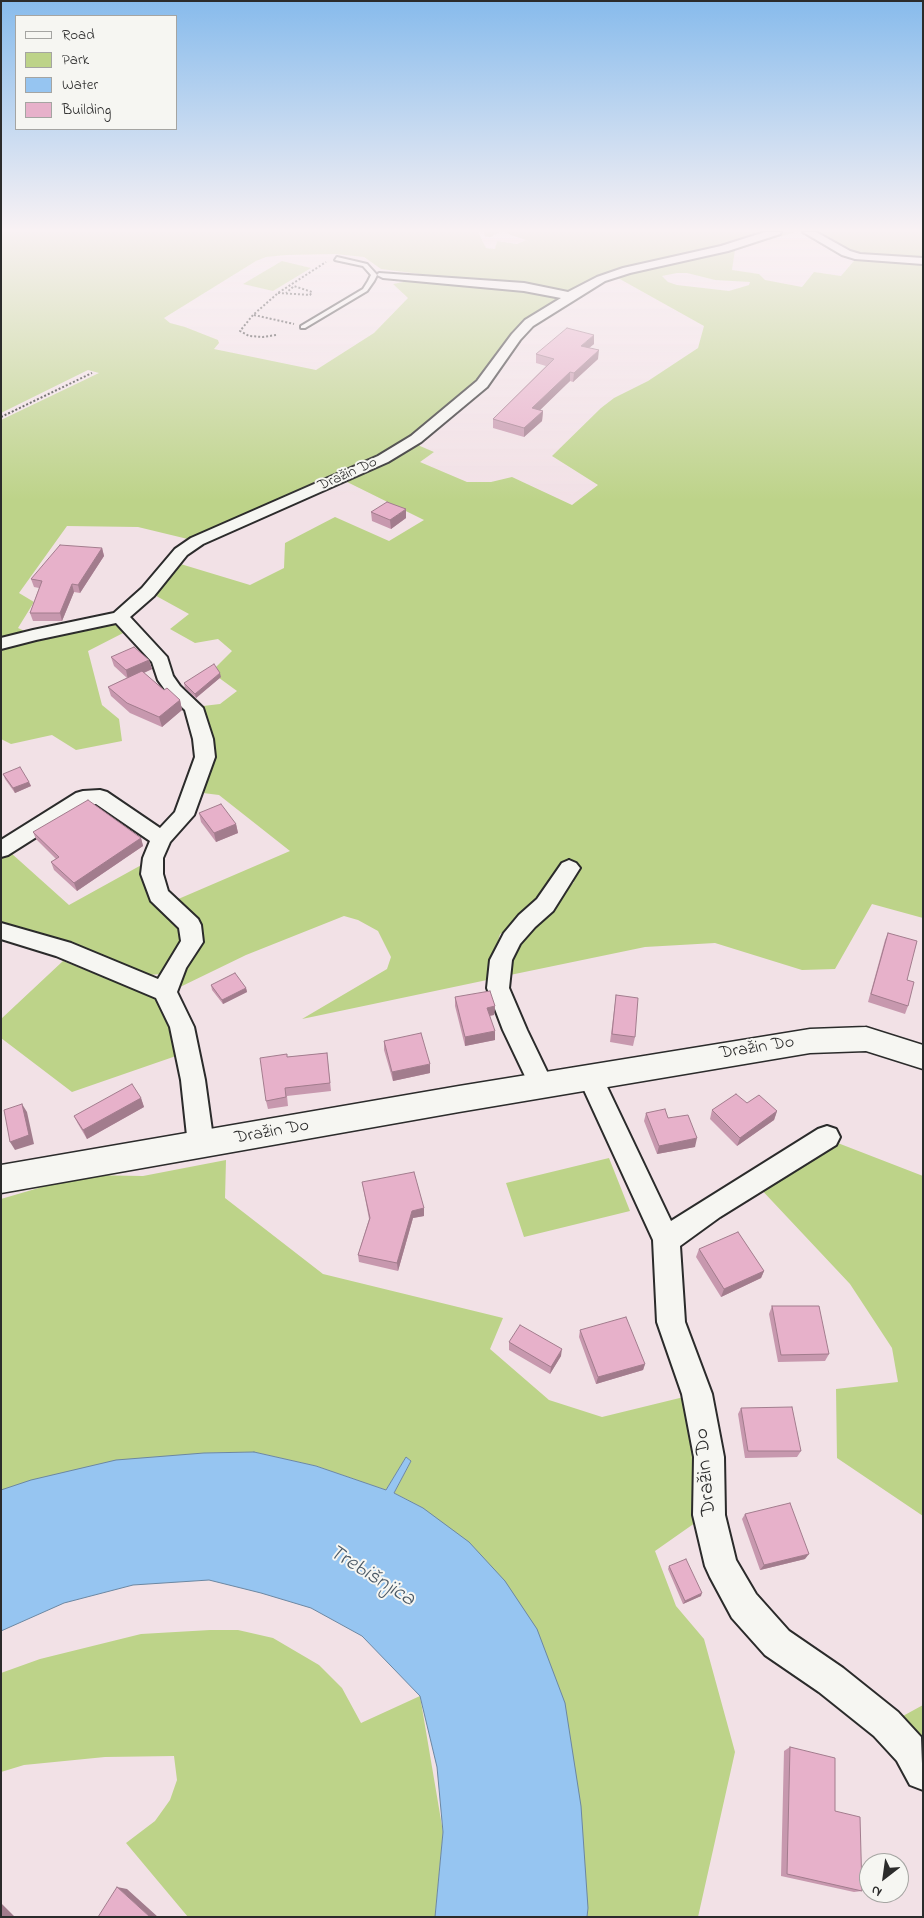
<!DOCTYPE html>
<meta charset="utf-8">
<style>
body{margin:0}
#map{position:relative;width:924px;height:1918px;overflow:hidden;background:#f2e1e6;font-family:"Indie Flower",sans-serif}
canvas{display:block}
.frame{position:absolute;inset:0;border:2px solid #2b2b2b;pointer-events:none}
.legend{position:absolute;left:15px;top:15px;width:162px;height:115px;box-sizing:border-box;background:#f6f6f2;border:1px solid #a5a5a2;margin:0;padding:6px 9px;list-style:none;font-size:15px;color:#2b2b2b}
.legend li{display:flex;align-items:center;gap:10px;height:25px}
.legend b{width:25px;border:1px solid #a5a5a2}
.north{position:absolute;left:859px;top:1853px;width:50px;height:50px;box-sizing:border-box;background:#f6f6f2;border:1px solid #a5a5a2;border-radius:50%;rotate:210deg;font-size:14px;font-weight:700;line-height:20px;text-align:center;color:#2b2b2b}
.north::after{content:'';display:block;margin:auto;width:18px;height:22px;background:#2b2b2b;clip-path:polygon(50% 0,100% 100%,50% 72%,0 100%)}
</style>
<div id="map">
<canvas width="924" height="1918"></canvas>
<div class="frame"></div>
<ul class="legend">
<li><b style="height:6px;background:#f6f6f2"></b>Road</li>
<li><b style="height:14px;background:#bdd389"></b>Park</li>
<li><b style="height:14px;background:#96c5f1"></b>Water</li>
<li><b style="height:14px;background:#e7b1ca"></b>Building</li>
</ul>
<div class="north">N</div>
</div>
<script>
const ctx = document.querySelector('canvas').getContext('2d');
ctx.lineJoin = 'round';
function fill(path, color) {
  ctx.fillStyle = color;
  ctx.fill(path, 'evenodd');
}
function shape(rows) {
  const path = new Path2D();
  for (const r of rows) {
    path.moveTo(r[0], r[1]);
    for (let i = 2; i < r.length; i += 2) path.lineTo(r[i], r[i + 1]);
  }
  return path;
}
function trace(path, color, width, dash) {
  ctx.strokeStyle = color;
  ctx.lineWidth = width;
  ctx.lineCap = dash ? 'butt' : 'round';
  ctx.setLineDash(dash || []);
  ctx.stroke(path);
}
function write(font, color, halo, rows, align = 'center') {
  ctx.font = font + ' "Indie Flower",sans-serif';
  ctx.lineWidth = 4;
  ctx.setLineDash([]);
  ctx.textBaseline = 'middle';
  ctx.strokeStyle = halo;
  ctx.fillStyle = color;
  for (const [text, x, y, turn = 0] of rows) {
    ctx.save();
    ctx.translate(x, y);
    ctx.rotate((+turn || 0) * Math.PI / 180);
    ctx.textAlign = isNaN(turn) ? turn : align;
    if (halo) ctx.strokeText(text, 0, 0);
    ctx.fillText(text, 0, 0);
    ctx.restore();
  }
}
fill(shape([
 [1,232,478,232,486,248,495,249,497,241,517,244,526,240,511,235,507,232,499,232,491,237,485,236,484,232,795,232,735,250,732,270,759,274,765,280,802,287,814,272,841,276,859,255,817,232,923,232,923,918,872,904,835,969,802,970,715,943,645,947,510,975,514,957,523,940,574,882,554,875,550,885,513,927,500,934,487,980,302,1019,387,969,391,957,378,931,358,920,344,916,246,955,178,988,176,980,194,949,176,900,290,851,219,795,195,792,203,706,220,704,237,691,211,672,232,651,218,639,195,643,170,629,189,614,149,592,174,562,250,585,284,568,285,543,335,517,389,541,424,520,341,479,417,440,420,446,434,452,420,462,467,482,491,482,512,477,572,505,598,485,552,456,601,408,614,398,648,381,698,348,704,326,618,278,602,274,569,293,381,269,364,257,335,254,286,255,266,257,256,261,164,318,170,323,185,327,218,340,219,343,214,349,316,370,374,333,408,298,393,284,424,278,556,296,558,300,544,309,479,383,391,453,277,500,267,507,196,541,138,527,67,526,19,593,34,602,18,628,31,634,1,643,1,420,99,373,88,370,1,413],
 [677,273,687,273,715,280,750,282,749,285,729,291,677,285,668,282,662,276],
 [282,261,311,268,273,291,243,284],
 [119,618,129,630,88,651,102,705,119,719,122,741,76,750,52,735,11,744,1,739,1,645],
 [11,853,69,905,145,863,186,933,166,971,161,974,149,975,131,971,1,925,1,855],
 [63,961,153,997,169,1018,176,1056,72,1092,1,1038,1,1019],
 [830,1140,923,1176,923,1516,837,1458,836,1389,898,1382,892,1348,850,1284,757,1185],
 [609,1158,630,1211,524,1237,506,1183],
 [226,1160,225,1198,323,1274,503,1318,490,1349,549,1400,602,1417,692,1395,702,1518,655,1551,676,1606,704,1639,735,1752,698,1917,587,1917,588,1908,423,1508,394,1493,411,1461,406,1457,386,1490,316,1466,254,1452,204,1453,1,1490,1,1199,83,1175,143,1176],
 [210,1630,238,1630,273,1638,319,1665,342,1688,361,1723,420,1696,443,1832,435,1917,188,1917,126,1843,155,1821,170,1800,177,1780,174,1756,105,1757,24,1765,1,1772,1,1673,40,1659,141,1634],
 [923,1705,923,1763,912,1745,892,1722]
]), '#bdd389');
const water = shape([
 [254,1452,316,1466,386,1490,406,1457,411,1461,394,1493,423,1508,469,1542,505,1581,537,1629,565,1703,581,1806,588,1908,587,1917,435,1917,443,1832,437,1767,420,1696,362,1636,311,1608,261,1593,209,1580,133,1585,64,1603,1,1631,1,1490,31,1480,116,1460,204,1453,254,1452]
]);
fill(water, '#96c5f1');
trace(water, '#6b87a2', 1);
const service = shape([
 [337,257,367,264,377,275,374,281,367,291,305,328,301,328,301,326,363,289,368,281,371,275,363,266,335,260,337,257]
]);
const minor = shape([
 [765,232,781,232,780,234,728,251,630,273,605,281,533,326,520,340,487,387,421,442,388,462,203,544,187,555,154,596,130,617,167,657,173,676,180,686,203,708,213,739,215,757,194,815,170,842,163,858,163,874,168,891,198,919,201,925,203,942,186,968,177,992,194,1027,205,1080,214,1145,210,1153,201,1156,192,1153,188,1145,181,1080,170,1027,156,998,56,956,1,939,1,923,71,943,158,979,181,941,179,928,151,901,141,874,143,858,150,841,96,804,87,805,8,855,1,857,1,840,76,793,83,791,100,790,107,792,160,828,175,812,195,757,193,739,185,710,168,694,158,680,152,662,116,623,36,640,1,649,1,638,33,630,114,613,142,588,175,549,191,538,378,456,411,436,477,381,512,334,525,320,561,298,524,291,383,278,377,275,379,273,524,283,568,292,597,277,623,268,721,246,765,232],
 [803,232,816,232,850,251,860,254,923,258,923,264,855,259,842,255,803,232],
 [569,860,576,863,580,868,553,911,535,927,520,944,512,960,509,988,527,1030,554,1086,551,1093,542,1096,533,1093,503,1030,487,988,490,960,504,933,519,915,537,899,562,863,569,860],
 [590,1067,599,1070,671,1221,818,1129,827,1126,836,1129,840,1137,836,1145,720,1217,680,1246,685,1322,712,1394,724,1457,725,1515,736,1560,756,1594,789,1631,843,1668,898,1712,921,1737,923,1790,910,1785,897,1761,874,1736,819,1692,765,1655,732,1618,710,1577,705,1566,693,1515,694,1457,682,1394,657,1322,653,1240,578,1077,581,1070,590,1067]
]);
const tertiary = shape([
 [866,1027,923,1045,923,1069,866,1051,810,1053,459,1112,1,1193,1,1165,459,1086,810,1029,866,1027]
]);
trace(service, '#2b2b2b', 4);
trace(minor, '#2b2b2b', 4);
trace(tertiary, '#2b2b2b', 3);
trace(shape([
 [278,293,310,295,312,292,294,286,286,293],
 [254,315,294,324],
 [276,335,263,337,249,336,240,331,253,315,278,293,326,262],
 [1,417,92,373]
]), '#2b2b2b', 2, [2, 2]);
fill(service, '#f6f6f2');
fill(minor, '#f6f6f2');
fill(tertiary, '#f6f6f2');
fill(shape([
 [594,344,589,348,598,359,573,382,570,381,539,410,543,411,542,421,524,437,493,428,493,419,546,366,536,363,536,354],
 [371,512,406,518,391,529,372,521],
 [102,548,104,556,80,593,74,592,62,621,33,621,30,613,39,588,34,587,31,579],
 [111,657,149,660,152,669,144,673,164,690,180,700,182,710,162,727,130,713,111,696,108,687,127,678,114,666],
 [221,677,196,698,185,688,184,683],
 [3,774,29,782,31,786,15,793,5,779],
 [199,813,236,824,238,833,216,842,201,822],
 [33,832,141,838,143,846,77,891,54,870,51,862,56,859,36,839],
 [888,933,907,980,908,1006,905,1014,868,1002,885,940],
 [211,985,246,988,247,992,223,1004,212,990],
 [616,995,635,1037,633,1046,610,1042],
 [455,997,495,1006,494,1015,490,1016,495,1040,465,1046,455,1006],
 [384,1041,430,1073,393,1081,384,1050],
 [327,1053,331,1091,287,1096,288,1106,268,1109,266,1101,288,1057],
 [141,1098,144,1107,87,1139,78,1124,74,1116],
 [747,1103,777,1111,774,1120,737,1146,710,1119,712,1110],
 [646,1113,668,1118,695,1147,657,1154,644,1121],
 [362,1182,424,1208,424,1216,413,1218,398,1271,359,1262,358,1255,369,1219],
 [699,1249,764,1271,761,1278,721,1297,696,1257],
 [772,1306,829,1354,825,1361,778,1362,769,1314],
 [580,1330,645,1364,643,1370,596,1384,579,1337],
 [509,1342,561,1356,550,1374,509,1350],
 [741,1408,801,1451,797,1457,745,1458,738,1414],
 [745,1514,805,1559,760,1570,742,1519],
 [669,1566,701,1596,683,1604,668,1569],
 [790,1747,862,1891,854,1892,781,1876,784,1751]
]), '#c798ae');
fill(shape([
 [594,335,594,344,580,355,581,346],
 [599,350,598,359,573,382,574,373],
 [570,372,570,381,532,418,532,408],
 [543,411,542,421,524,437,524,428],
 [406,509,406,518,391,529,390,520],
 [102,548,104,556,80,593,78,585],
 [72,584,74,592,62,621,60,613],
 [149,660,152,669,128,680,126,670],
 [220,673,221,677,196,698,195,694],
 [180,700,182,710,162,727,159,717],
 [29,782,31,786,15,793,13,788],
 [236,824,238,833,216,842,214,833],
 [141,838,143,846,77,891,74,883],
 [246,988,247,992,223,1004,222,1000],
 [495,1006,494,1015,487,1016,487,1008],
 [495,1031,495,1040,465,1046,465,1037],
 [430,1064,430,1073,393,1081,392,1072],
 [141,1098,144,1107,87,1139,83,1130],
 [22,1104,27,1112,34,1144,15,1150,10,1142],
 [777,1111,774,1120,737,1146,740,1138],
 [697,1138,695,1147,657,1154,659,1146],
 [424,1208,424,1216,413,1218,398,1271,397,1263,412,1211],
 [764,1271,761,1278,721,1297,724,1289],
 [562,1349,561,1356,550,1374,551,1367],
 [645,1364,643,1370,596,1384,598,1377],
 [809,1554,805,1559,760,1570,764,1565],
 [702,1593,701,1596,683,1604,685,1601],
 [117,1887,127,1889,158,1917,150,1917],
 [1,1903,15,1917,3,1917,1,1915]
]), '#a27c8d');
const building = shape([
 [567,328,594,335,581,346,599,350,574,373,570,372,532,408,543,411,524,428,493,419,554,359,536,354,567,328],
 [387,502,406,509,390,520,371,512,387,502],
 [60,545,102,548,78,585,72,584,60,613,30,613,42,581,31,579,60,545],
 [134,647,149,660,126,670,111,657,134,647],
 [214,664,220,673,195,694,184,683,214,664],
 [142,671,164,690,167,688,180,700,159,717,127,703,108,687,142,671],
 [20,767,29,782,13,788,3,774,20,767],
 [88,800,141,838,74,883,51,862,59,857,33,832,88,800],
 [221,804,236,824,214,833,199,813,221,804],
 [888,933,917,941,907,980,914,982,908,1006,871,994,888,933],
 [235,973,246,988,222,1000,211,985,235,973],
 [490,991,495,1006,487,1008,495,1031,465,1037,455,997,490,991],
 [616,995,638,998,635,1037,612,1034,616,995],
 [421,1033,430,1064,392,1072,384,1041,421,1033],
 [327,1053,330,1083,285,1088,286,1097,266,1101,260,1058,287,1054,287,1057,327,1053],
 [132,1084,141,1098,83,1130,74,1116,132,1084],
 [736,1094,747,1103,759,1095,777,1111,740,1138,712,1110,736,1094],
 [22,1104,29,1135,10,1142,4,1110,22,1104],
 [665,1109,668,1118,688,1115,697,1138,659,1146,646,1113,665,1109],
 [414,1172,424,1208,412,1211,397,1263,358,1255,370,1218,362,1182,414,1172],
 [738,1232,764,1271,724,1289,699,1249,738,1232],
 [772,1306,819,1306,829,1354,781,1355,772,1306],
 [626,1317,645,1364,598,1377,580,1330,626,1317],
 [520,1325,562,1349,551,1367,509,1342,520,1325],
 [792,1407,801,1451,748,1451,741,1408,792,1407],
 [790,1503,809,1554,764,1565,745,1514,790,1503],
 [686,1559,702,1593,685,1601,669,1566,686,1559],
 [790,1747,835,1758,835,1811,860,1817,862,1891,787,1874,790,1747],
 [117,1887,150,1917,98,1917,117,1887]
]);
fill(building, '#e7b1ca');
trace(building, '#a27c8d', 1);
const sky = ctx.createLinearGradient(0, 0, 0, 501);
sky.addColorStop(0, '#87bbec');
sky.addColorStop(0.46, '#f9f2f4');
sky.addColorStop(1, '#f9f2f400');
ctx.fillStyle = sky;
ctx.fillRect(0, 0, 924, 501);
write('15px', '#2b2b2b', '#f6f6f2', [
 ["Dražin Do",348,475,-24]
]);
write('18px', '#2b2b2b', '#f6f6f2', [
 ["Dražin Do",757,1049,-9],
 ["Dražin Do",272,1133,-10]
]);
write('21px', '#2b2b2b', '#f6f6f2', [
 ["Dražin Do",707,1472,-95]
]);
write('italic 22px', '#4b5966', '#f6f6f2', [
 ["Trebišnjica",371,1577,32]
]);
</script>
